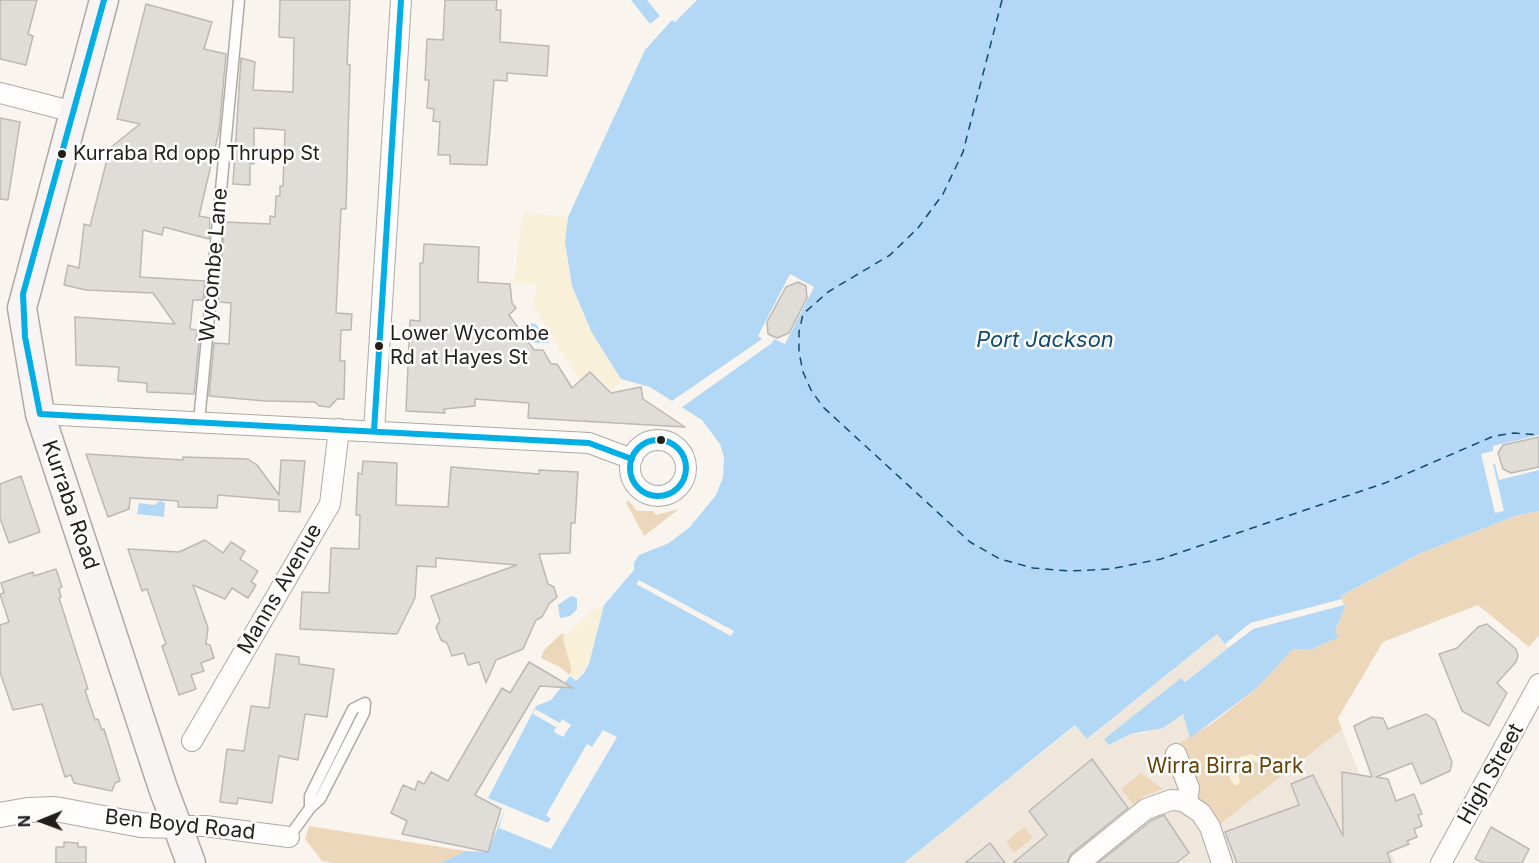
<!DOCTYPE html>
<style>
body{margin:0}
#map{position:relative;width:1539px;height:863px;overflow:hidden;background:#f9f4ee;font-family:Inter,sans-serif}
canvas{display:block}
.north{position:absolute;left:12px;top:791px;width:60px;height:60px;-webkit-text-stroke:4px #fff;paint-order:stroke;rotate:269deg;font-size:16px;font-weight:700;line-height:24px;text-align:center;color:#221f1b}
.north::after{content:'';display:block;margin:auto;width:21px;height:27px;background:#221f1b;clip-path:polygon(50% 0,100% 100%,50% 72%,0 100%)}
</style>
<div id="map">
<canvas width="1539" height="863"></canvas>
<div class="north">N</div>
</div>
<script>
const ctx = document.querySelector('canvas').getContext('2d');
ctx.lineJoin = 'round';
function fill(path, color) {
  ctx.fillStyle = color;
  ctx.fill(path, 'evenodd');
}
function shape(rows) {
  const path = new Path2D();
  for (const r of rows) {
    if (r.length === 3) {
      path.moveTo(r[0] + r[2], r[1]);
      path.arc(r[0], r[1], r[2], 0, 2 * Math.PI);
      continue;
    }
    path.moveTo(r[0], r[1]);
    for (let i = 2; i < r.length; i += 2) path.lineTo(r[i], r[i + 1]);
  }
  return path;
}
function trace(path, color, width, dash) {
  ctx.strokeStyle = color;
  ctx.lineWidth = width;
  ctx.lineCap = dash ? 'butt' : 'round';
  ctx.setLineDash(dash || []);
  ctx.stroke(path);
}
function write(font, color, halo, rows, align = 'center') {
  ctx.font = font + ' Inter,sans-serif';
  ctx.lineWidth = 5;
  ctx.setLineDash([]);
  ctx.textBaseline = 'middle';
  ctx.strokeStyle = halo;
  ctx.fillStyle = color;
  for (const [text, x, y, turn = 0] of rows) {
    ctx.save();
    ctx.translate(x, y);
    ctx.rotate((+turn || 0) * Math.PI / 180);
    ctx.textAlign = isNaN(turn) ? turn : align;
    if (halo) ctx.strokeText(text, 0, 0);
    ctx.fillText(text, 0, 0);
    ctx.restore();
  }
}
fill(shape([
 [1217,634,1228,648,1184,682,1181,679,1104,739,1109,745,1130,734,1145,733,1183,713,1191,738,1310,650,1395,863,904,863,1076,725,1088,739]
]), '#efe7db');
fill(shape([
 [629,501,637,511,653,511,656,515,679,509,644,536,626,502],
 [1539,511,1539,635,1529,647,1478,605,1383,642,1338,718,1342,729,1221,823,1218,826,1193,799,1178,790,1164,753,1181,747,1180,743,1213,723,1257,688,1293,649,1311,650,1338,637,1335,631,1345,607,1340,597,1419,554,1515,516],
 [561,634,565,635,563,638,572,670,569,675,560,667,541,658,544,650],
 [1141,773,1163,789,1144,796,1134,805,1121,789],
 [309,826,466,851,441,863,334,863,322,861,305,839],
 [1024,827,1033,838,1014,853,1006,842]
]), '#edd7ba');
fill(shape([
 [523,212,568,217,565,242,572,286,592,333,621,379,612,391,591,371,580,381,533,306,537,284,514,283],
 [604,605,589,664,576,681,569,675,572,670,563,638,589,613],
 [1252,754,1265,760,1261,764,1252,760,1244,762,1238,771,1240,783,1235,786,1230,779,1230,767,1240,757]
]), '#f8f0d9');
fill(shape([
 [631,0,647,0,660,16,650,24],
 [697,0,1539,0,1539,511,1515,516,1419,554,1341,596,1345,607,1335,631,1339,637,1310,650,1293,649,1257,688,1190,738,1183,714,1163,728,1130,734,1109,745,1104,739,1181,678,1185,682,1228,648,1217,634,1087,739,1075,725,904,863,441,863,466,851,488,852,505,809,488,798,536,706,551,700,570,676,576,681,584,673,589,664,604,605,634,570,634,563,639,555,669,543,690,527,716,495,723,477,724,457,720,444,702,420,650,387,621,379,592,333,572,286,565,242,568,217,645,50,672,20,675,22],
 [529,323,536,324,549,343,535,343,524,327],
 [160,501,165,503,164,517,137,514,139,503,154,505],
 [571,596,577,598,577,609,570,616,560,618,558,605]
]), '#b2d8f6');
fill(shape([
 [790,274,814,287,785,344,774,339,772,343,678,410,669,403,762,339,758,336],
 [1539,435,1539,470,1499,480,1495,464,1493,464,1504,511,1495,513,1481,454,1493,451,1493,446],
 [639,580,734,631,731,636,636,584],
 [1342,599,1344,605,1253,629,1228,648,1225,644,1250,623],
 [535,709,560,723,562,719,571,725,563,737,554,732,556,727,533,714],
 [603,730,617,737,551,849,499,828,505,809,488,798,548,823,551,819,546,815,587,744,592,747]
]), '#f9f4ee');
trace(shape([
 [1002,0,963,152,943,194,918,228,890,255,828,292,803,314,799,332,799,352,803,372,811,390,823,407,970,542,1000,559,1033,568,1070,571,1110,569,1161,559,1385,483,1494,436,1514,433,1539,435]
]), '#134a6f', 1.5, [8, 6]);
const building = shape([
 [0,0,37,0,28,34,33,36,26,65,0,59,0,0],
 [280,0,350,0,347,64,350,65,346,209,341,209,336,313,352,314,351,330,341,330,340,361,345,361,344,399,337,399,330,407,319,406,315,402,265,401,209,396,214,343,229,344,231,303,218,302,225,222,270,224,270,216,275,217,276,196,280,196,280,186,283,186,285,130,254,128,254,164,250,163,250,185,233,184,241,58,255,62,253,90,293,92,294,38,279,37,280,0],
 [445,0,497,0,496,10,501,10,500,42,549,46,547,76,507,73,507,81,494,80,487,165,450,164,450,155,438,155,440,122,433,121,434,109,427,108,429,80,425,80,427,39,443,40,445,0],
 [146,4,212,22,204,49,226,54,219,131,199,216,210,218,209,239,164,227,162,235,143,230,140,277,205,281,203,300,193,300,190,329,197,330,196,341,199,342,194,394,147,392,147,383,118,381,119,367,76,365,75,317,175,324,153,293,86,290,64,285,68,265,79,268,84,224,90,226,110,148,140,124,117,119,146,4],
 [0,118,20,122,8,200,0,199,0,118],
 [424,244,479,247,478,282,510,284,512,303,516,308,509,315,534,350,543,350,551,364,557,364,572,388,590,372,611,393,641,387,643,399,685,427,528,418,529,403,475,399,475,406,444,409,445,413,406,411,410,320,420,321,420,263,423,263,424,244],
 [798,282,806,286,807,298,789,333,777,338,768,334,767,322,786,287,798,282],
 [1539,437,1539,467,1511,473,1503,469,1498,453,1503,445,1539,437],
 [86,454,183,460,183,457,248,459,257,465,279,495,281,460,305,461,300,512,279,511,279,500,218,495,217,508,178,507,178,501,130,498,129,509,108,517,86,454],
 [363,461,397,463,396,505,448,507,451,467,539,474,539,470,578,472,575,523,571,523,570,553,539,554,548,584,554,587,557,597,549,604,542,617,536,620,523,649,496,660,486,683,479,662,468,665,464,653,452,656,447,643,441,640,436,627,440,621,431,596,517,565,436,558,436,567,417,566,415,598,397,634,300,629,302,592,329,593,331,548,359,549,360,515,356,515,358,473,362,474,363,461],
 [21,476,40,532,9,543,0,518,0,484,21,476],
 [205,540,223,553,231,542,245,551,240,559,258,571,251,582,256,585,248,598,232,588,225,599,193,585,208,628,206,644,210,645,214,658,201,663,204,671,191,675,196,689,179,695,162,646,166,644,147,589,142,591,128,549,179,552,205,540],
 [56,569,62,587,59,589,61,597,59,598,88,689,85,690,95,720,98,719,102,730,104,729,120,781,115,783,112,791,74,783,71,775,65,777,42,704,13,710,0,672,0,625,9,622,0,594,4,593,1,583,33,572,34,576,56,569],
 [1487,624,1516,649,1518,656,1516,662,1497,683,1507,693,1489,726,1462,711,1439,654,1457,648,1478,627,1487,624],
 [276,654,299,657,299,664,334,669,327,717,305,714,298,760,279,756,272,803,238,798,237,804,220,802,227,749,244,751,251,706,269,708,276,654],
 [529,662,573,688,540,686,475,795,501,809,488,852,402,834,407,821,391,813,403,785,415,790,418,781,424,784,431,772,448,781,502,688,510,693,529,662],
 [1426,714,1435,720,1452,762,1450,771,1421,784,1412,763,1376,777,1388,779,1396,801,1414,794,1422,814,1418,815,1422,826,1414,829,1417,837,1407,841,1409,844,1387,853,1391,863,1237,863,1225,832,1299,805,1291,784,1313,775,1343,836,1342,772,1372,777,1354,726,1372,717,1383,718,1388,729,1426,714],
 [1092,759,1128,808,1071,854,1067,863,1013,863,1047,835,1029,811,1092,759],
 [1164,815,1189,853,1176,863,1098,863,1152,820,1164,815],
 [1491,827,1529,849,1522,863,1484,863,1475,859,1491,827],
 [64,842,78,843,78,847,86,847,86,863,56,863,56,847,64,847,64,842],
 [990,843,1005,863,965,863,990,843]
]);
fill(building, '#e0dcd7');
trace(building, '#bcb8b4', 1.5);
const service = shape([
 [199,422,239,0],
 [310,808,310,796,353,709,365,703],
 [289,837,310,808,320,799,364,713,365,703]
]);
const minor = shape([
 [0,93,74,112],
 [40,414,589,443,632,459],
 [374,431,401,0],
 [658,468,28],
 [192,741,330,504,339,429],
 [1176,754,1189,788,1187,803],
 [176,826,205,826,289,837],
 [1079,863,1146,809,1171,800,1183,801,1201,813,1210,827,1222,863],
 [1441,863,1539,684]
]);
const tertiary = shape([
 [0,815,28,810,55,809,141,825,176,826]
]);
const secondary = shape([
 [104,0,22,308,40,414,163,788,191,863]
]);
trace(service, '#adaaa5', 13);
trace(minor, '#adaaa5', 22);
trace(tertiary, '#adaaa5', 26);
trace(secondary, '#adaaa5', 31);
trace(service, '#fefdfc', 10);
trace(minor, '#fefdfc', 20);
trace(tertiary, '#fefdfc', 24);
trace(secondary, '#f9f4f4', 28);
trace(shape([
 [104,0,23,294,25,337,40,414,589,443,632,459],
 [374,431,401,0],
 [658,468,28]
]), '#02aee4', 6);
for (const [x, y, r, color] of [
 [62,154,5,"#221f1b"],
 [379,346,5,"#221f1b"],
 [661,440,5,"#221f1b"]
]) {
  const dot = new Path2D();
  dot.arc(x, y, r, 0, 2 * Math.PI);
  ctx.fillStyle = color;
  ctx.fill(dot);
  trace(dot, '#fff', 2);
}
write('20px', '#221f1b', '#fff', [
 ["Kurraba Rd opp Thrupp St",73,154],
 ["Lower Wycombe",390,334],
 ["Rd at Hayes St",390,358]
], 'left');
write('21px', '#221f1b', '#fff', [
 ["Wycombe Lane",214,265,-85],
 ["Kurraba Road",70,505,71],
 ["Manns Avenue",280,589,-60],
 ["High Street",1491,774,-61],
 ["Ben Boyd Road",180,825,6]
]);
write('21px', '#654206', '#fff', [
 ["Wirra Birra Park",1225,767]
]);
write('italic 22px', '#134a6f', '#fff', [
 ["Port Jackson",1045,340]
]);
</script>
